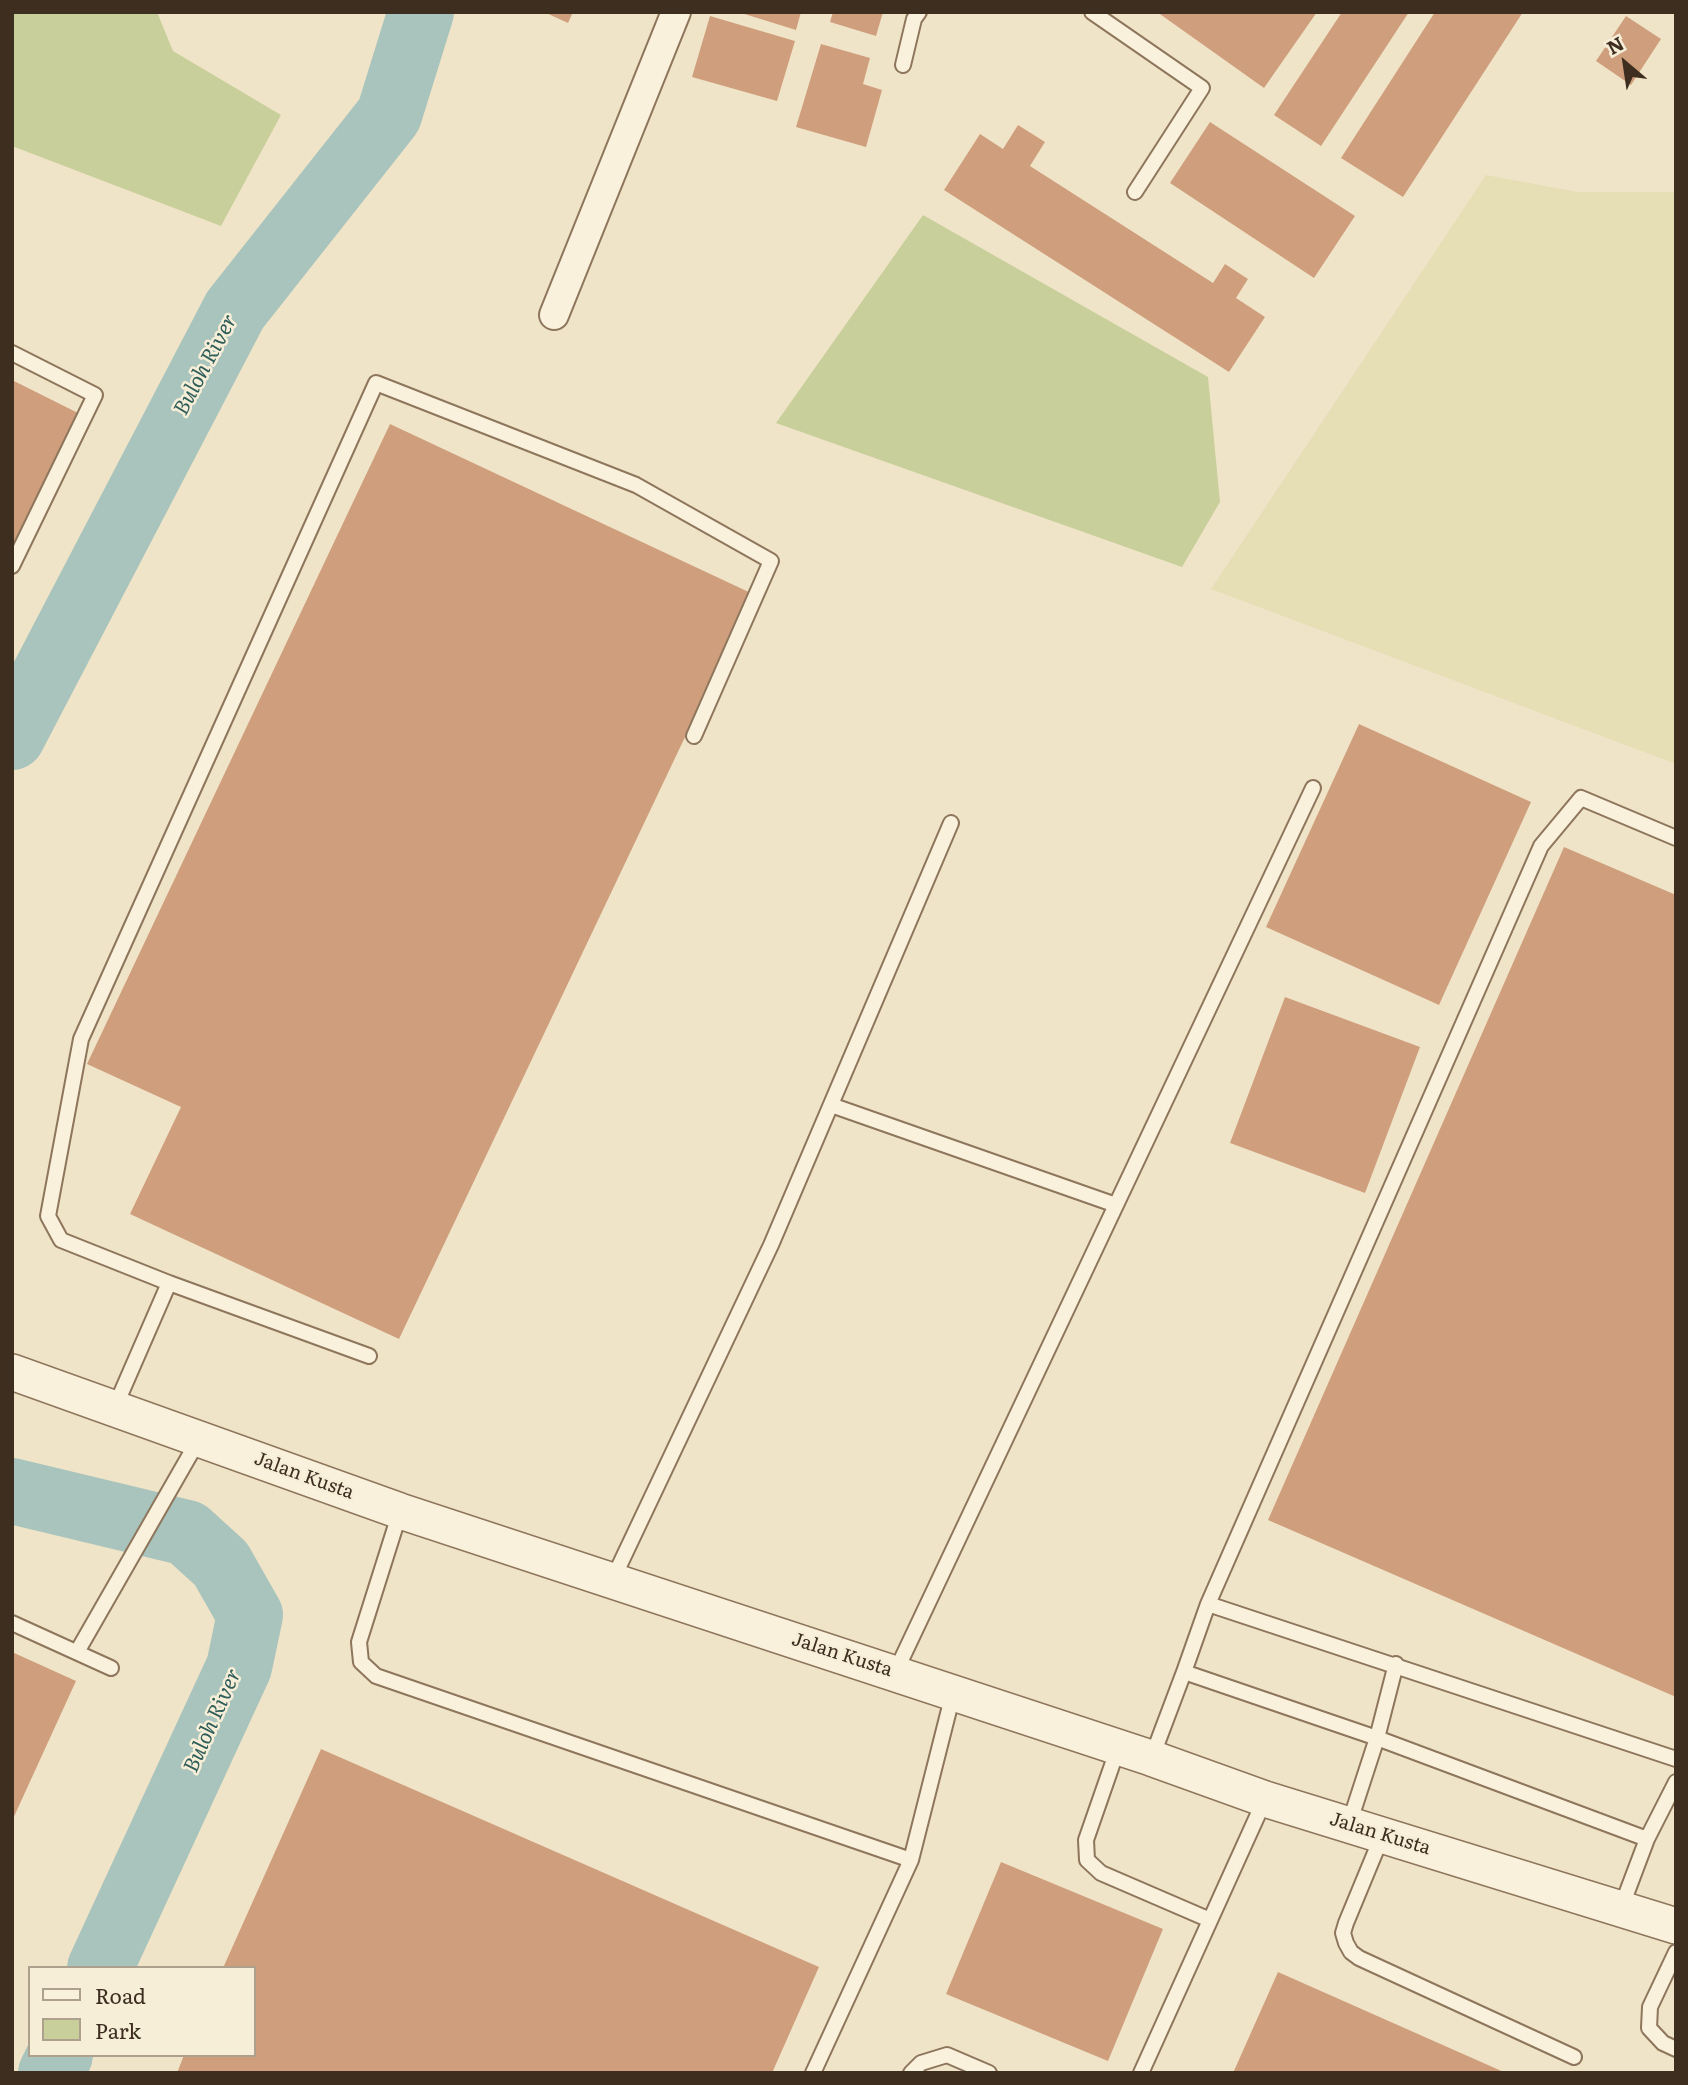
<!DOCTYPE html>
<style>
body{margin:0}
#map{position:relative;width:1688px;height:2085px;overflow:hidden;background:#f0e4c8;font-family:Literata,serif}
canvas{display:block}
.frame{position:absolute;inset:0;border:14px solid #3d2e20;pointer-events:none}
.legend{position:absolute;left:28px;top:1966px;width:228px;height:91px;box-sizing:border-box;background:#f7eed8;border:2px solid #ada18e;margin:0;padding:9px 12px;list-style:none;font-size:21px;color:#3d2e20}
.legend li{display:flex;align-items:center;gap:14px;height:35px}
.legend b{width:35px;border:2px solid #ada18e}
.north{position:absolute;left:1590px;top:28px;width:70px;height:70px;-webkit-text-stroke:5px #f7eed8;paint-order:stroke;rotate:331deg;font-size:19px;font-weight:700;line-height:28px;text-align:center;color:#3d2e20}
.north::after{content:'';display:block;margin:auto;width:24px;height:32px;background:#3d2e20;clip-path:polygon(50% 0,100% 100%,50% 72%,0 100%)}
</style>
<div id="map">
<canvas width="1688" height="2085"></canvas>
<div class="frame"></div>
<ul class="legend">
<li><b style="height:9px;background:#faf1dc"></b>Road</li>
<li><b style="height:19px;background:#c9cf9b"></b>Park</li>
</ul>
<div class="north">N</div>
</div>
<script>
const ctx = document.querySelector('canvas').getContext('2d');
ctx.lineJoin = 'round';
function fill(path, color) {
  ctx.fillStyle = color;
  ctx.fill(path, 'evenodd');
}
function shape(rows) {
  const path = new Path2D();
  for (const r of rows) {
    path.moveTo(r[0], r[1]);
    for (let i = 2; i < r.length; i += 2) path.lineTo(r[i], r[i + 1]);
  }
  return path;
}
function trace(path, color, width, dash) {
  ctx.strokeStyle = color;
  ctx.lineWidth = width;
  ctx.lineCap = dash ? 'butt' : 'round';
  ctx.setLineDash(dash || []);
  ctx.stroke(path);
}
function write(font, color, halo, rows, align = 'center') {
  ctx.font = font + ' Literata,serif';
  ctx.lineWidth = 5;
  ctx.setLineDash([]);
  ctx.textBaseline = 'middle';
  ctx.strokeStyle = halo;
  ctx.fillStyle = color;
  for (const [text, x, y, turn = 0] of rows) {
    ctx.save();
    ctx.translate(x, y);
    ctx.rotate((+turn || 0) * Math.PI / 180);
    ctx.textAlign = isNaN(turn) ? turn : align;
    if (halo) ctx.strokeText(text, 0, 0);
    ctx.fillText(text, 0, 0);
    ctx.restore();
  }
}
fill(shape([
 [1486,175,1577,192,1676,192,1676,764,1211,589]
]), '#e6deb5');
fill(shape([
 [12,12,157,12,173,51,281,115,221,226,12,146],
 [923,215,1208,377,1220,502,1182,567,776,423]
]), '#c9cf9b');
trace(shape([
 [12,737,235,310,389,115,421,12],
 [12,1491,187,1533,221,1564,250,1615,239,1667,100,1968],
 [51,2073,60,2055]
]), '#a9c4bc', 66);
fill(shape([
 [544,12,573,12,568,23],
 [738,12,801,12,796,30],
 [833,12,883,12,876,36,830,22],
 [1157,12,1317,12,1264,88],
 [1342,12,1409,12,1321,146,1274,115],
 [1435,12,1523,12,1403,197,1341,158],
 [710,16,795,41,777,101,692,77],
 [1626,16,1661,39,1631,85,1596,61],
 [821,44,870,58,863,84,882,90,866,147,796,127],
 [1210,122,1355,216,1314,278,1170,183],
 [1018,125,1045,142,1030,166,1213,283,1225,264,1248,279,1236,298,1265,317,1229,372,944,190,980,134,1003,149],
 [12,380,82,415,12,551],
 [390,424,753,594,399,1339,130,1214,181,1107,87,1064],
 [1359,724,1531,802,1439,1005,1266,927],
 [1564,847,1676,895,1676,1697,1268,1520],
 [1285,997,1420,1047,1365,1193,1230,1143],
 [12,1652,76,1681,12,1821],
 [321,1749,819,1967,772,2073,177,2073,184,2055,254,2055,254,1968,223,1968],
 [1001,1862,1163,1929,1108,2061,946,1994],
 [1278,1972,1506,2073,1233,2073]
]), '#cf9f7d');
const service = shape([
 [1092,12,1202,88,1135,192],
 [903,65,914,19,919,12],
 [12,353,95,395,12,566],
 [1676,838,1581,798,1541,846,1208,1604,1676,1759],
 [831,1105,1116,1205],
 [169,1283,369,1356],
 [115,1407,169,1283,61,1240,48,1216,81,1039,376,383,636,485,771,561,694,736],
 [400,1512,359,1642,361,1662,376,1676,911,1860,953,1694],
 [613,1579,771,1245,951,823],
 [12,1623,111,1668],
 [77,1652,199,1439],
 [1184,1672,1208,1604],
 [895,1673,1313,788],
 [1118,1748,1086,1840,1087,1860,1101,1873,1210,1920],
 [1152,1757,1184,1672,1377,1738,1647,1839,1676,1782],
 [1349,1824,1377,1738,1396,1664],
 [1382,1836,1346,1923,1343,1933,1346,1943,1351,1952,1359,1958,1574,2057],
 [1621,1908,1647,1839],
 [1676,1952,1650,2007,1649,2028,1663,2043,1676,2049],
 [813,2073,911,1860],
 [911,2073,921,2063,947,2055,989,2073],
 [1141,2073,1265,1799]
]);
const minor = shape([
 [554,315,676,12]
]);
const tertiary = shape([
 [12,1372,400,1511,1151,1758,1265,1799,1676,1926]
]);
trace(service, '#8d765c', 18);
trace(minor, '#8d765c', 32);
trace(tertiary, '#8d765c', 38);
trace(service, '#faf1dc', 14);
trace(minor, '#faf1dc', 28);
trace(tertiary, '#faf1dc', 35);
write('19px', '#3d2e20', '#f7eed8', [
 ["Jalan Kusta",304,1476,20],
 ["Jalan Kusta",842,1655,18],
 ["Jalan Kusta",1380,1834,17]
]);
write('italic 21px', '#2f5d5a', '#f7eed8', [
 ["Buloh River",206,365,-62],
 ["Buloh River",213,1721,-66]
]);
</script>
